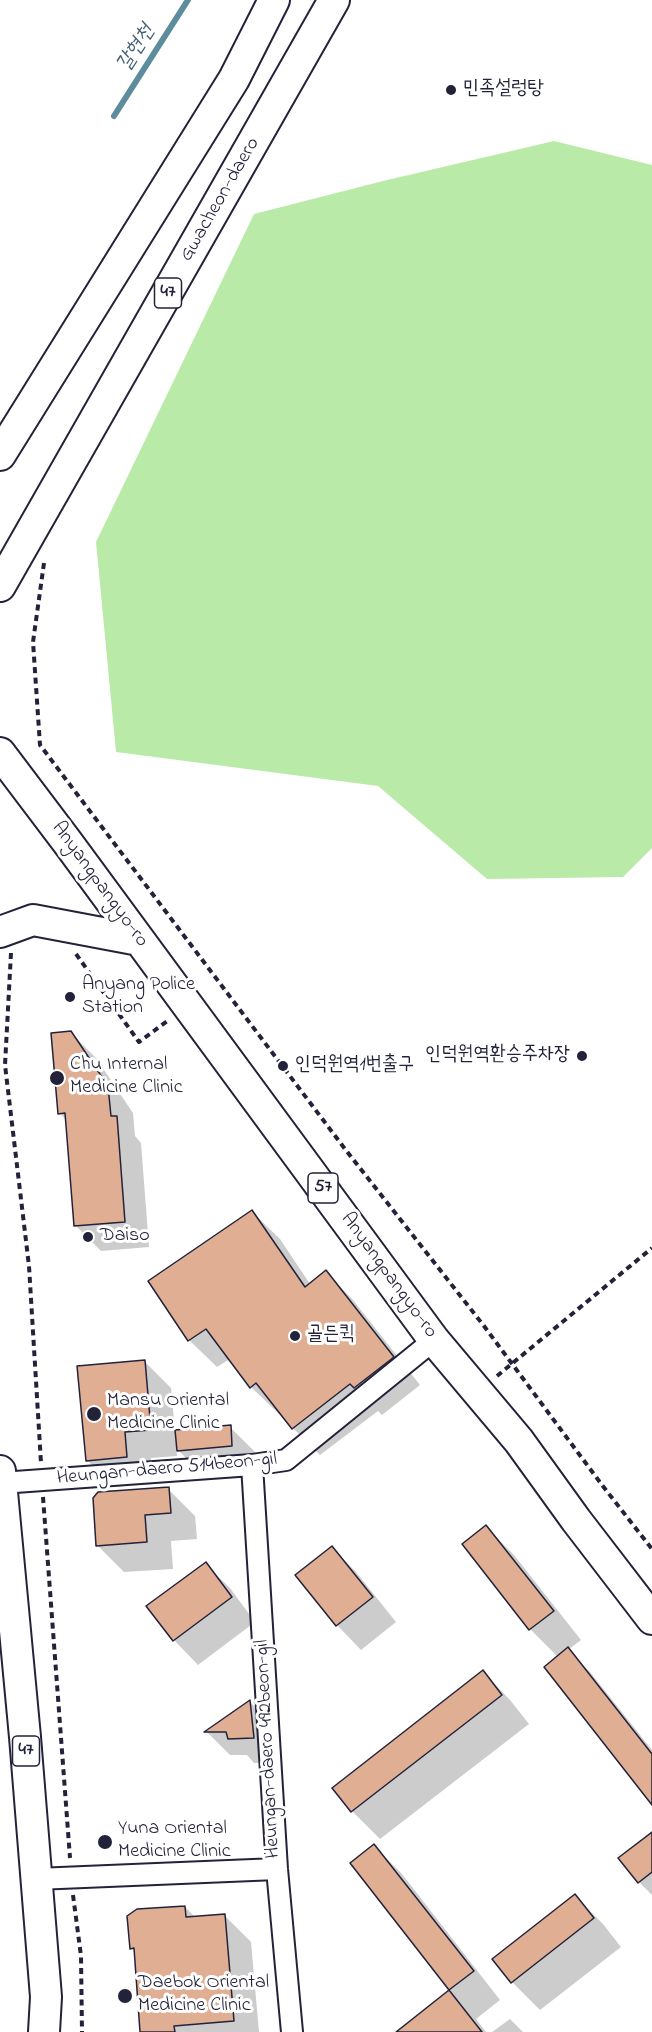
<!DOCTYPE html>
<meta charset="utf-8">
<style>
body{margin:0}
canvas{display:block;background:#fff}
</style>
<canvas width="652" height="2032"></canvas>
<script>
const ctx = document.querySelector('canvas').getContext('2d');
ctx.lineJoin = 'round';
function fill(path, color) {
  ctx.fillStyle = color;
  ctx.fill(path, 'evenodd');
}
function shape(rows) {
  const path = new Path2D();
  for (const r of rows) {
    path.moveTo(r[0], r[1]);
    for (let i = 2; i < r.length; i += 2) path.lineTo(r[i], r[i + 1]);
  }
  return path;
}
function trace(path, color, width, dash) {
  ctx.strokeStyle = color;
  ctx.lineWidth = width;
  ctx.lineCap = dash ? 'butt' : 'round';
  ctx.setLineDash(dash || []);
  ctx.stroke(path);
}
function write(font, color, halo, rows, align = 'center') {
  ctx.font = font + ' "Indie Flower","Poor Story",sans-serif';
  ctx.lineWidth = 6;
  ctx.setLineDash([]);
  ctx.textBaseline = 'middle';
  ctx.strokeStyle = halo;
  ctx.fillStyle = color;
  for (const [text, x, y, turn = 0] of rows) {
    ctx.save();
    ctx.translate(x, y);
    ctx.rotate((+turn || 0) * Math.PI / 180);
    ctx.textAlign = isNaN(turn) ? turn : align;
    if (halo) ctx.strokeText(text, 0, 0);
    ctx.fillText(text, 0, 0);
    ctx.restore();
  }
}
fill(shape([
 [554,141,652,165,652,848,623,877,487,879,378,786,116,752,96,542,254,214,383,181]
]), '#baeaa8');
fill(shape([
 [70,1032,96,1058,133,1113,135,1136,141,1143,149,1247,101,1251,75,1225,67,1121,60,1113],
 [252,1212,280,1239,310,1284,326,1272,353,1300,420,1385,382,1415,378,1411,320,1455,293,1428,281,1412,279,1414,251,1387,230,1359,217,1367,189,1340,150,1281],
 [144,1361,171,1388,175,1431,230,1427,257,1454,259,1473,205,1477,176,1448,177,1456,151,1458,153,1484,114,1487,87,1460],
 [168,1489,195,1516,197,1539,171,1541,173,1569,124,1572,97,1545],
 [486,1527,514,1555,581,1640,568,1650,590,1672,652,1750,652,1802,558,1657,530,1629,464,1545],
 [332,1548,356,1572,396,1622,361,1650,337,1625],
 [205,1564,230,1588,255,1622,198,1665,174,1640],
 [483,1672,510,1700,529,1724,380,1839,352,1811,334,1788],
 [250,1702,274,1726,277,1762,254,1763,247,1755,230,1755,207,1732],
 [652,1834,652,1895,639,1882],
 [374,1846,402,1874,500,2000,476,2019,486,2032,402,2032,400,2030,451,1991,352,1864],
 [575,1896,603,1924,621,1947,540,2010,512,1982,494,1959],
 [185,1907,196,1918,225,1916,251,1942,259,2032,141,2032,136,1953,131,1948],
 [510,2019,523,2032,492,2032]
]), '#0003');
trace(shape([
 [114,116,188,0]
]), '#5d8d9d', 6);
const building = shape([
 [71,1031,108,1086,111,1116,117,1116,125,1222,74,1226,65,1113,58,1114,51,1033,71,1031],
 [252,1210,305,1287,326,1270,394,1357,354,1388,350,1384,292,1429,256,1383,250,1388,206,1329,188,1341,148,1281,252,1210],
 [145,1360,151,1430,125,1432,127,1457,86,1461,77,1366,145,1360],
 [231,1425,232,1446,177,1451,175,1430,231,1425],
 [169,1487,171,1513,145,1515,147,1542,96,1546,93,1498,98,1492,169,1487],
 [486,1525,554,1611,529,1630,462,1544,486,1525],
 [332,1546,373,1597,336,1626,295,1575,332,1546],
 [206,1562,232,1597,173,1641,146,1606,206,1562],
 [568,1647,652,1754,652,1805,544,1667,568,1647],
 [483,1670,502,1695,351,1812,332,1788,483,1670],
 [250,1700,254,1738,228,1739,226,1732,204,1732,250,1700],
 [652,1832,652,1872,638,1883,618,1858,652,1832],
 [374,1844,474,1971,449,1990,350,1863,374,1844],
 [575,1894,594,1918,511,1983,492,1959,575,1894],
 [185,1906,186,1917,225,1914,234,2021,174,2026,175,2032,140,2032,134,1948,130,1949,127,1916,137,1909,185,1906],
 [449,1990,482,2032,396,2032,449,1990]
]);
fill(building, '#e0ae92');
trace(building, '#22223b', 1.5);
const street = shape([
 [252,1465,277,1869,292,2032],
 [1,1483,252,1465,286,1460,434,1340],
 [36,1879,277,1869]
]);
const primary = shape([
 [0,455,234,79,274,0],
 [0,586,334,0],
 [0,753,68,843,434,1340,519,1441,576,1520,652,1619],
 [0,932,33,920,139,940],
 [0,1471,25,1737,46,1997,44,2032]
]);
trace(street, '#22223b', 24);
trace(primary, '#22223b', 34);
trace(shape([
 [44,563,33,642,40,745,345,1149,484,1326,602,1485,652,1549],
 [11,953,5,1065,29,1266,41,1463],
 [76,954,139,1042,170,1019],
 [497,1376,652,1248],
 [43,1497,70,1858],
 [73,1895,81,1956,82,2032]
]), '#22223b', 4, [6, 4.5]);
trace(street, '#fff', 20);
trace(primary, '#fff', 30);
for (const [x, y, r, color] of [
 [451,90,6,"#22223b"],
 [70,997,6,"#22223b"],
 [582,1056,6,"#22223b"],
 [283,1066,6,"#22223b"],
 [57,1078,8,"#22223b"],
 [88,1237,6,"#22223b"],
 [295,1336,6,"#22223b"],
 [94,1414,8,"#22223b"],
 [105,1842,8,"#22223b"],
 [125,1996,8,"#22223b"]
]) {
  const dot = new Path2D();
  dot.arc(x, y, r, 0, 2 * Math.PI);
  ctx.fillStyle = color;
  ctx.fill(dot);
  trace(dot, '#fff', 2);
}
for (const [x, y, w] of [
 [168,293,27],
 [323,1188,30],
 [26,1751,27]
]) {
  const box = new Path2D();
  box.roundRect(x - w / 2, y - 15, w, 30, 4.5);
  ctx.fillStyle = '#fff';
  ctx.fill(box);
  trace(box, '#22223b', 1.5);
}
write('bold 18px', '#22223b', null, [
 ["47",168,293],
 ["57",323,1188],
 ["47",26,1751]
]);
write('20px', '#22223b', '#fff', [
 ["민족설렁탕",463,90],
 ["Anyang Police",82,986],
 ["Station",82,1009],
 ["인덕원역환승주차장",570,1056,"right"],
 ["Chu Internal",70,1066],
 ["Medicine Clinic",70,1089],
 ["인덕원역1번출구",295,1066],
 ["Daiso",100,1237],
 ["골든퀵",307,1336],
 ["Mansu Oriental",107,1402],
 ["Medicine Clinic",107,1425],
 ["Yuna Oriental",118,1830],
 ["Medicine Clinic",118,1853],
 ["Daebok Oriental",138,1984],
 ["Medicine Clinic",138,2007]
], 'left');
write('20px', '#22223b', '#fff', [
 ["Gwacheon-daero",221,200,-60],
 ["Anyangpangyo-ro",99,885,54],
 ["Anyangpangyo-ro",388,1276,54],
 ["Heungan-daero 514beon-gil",167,1470,-5],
 ["Heungan-daero 492beon-gil",269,1749,-93]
]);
write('italic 21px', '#446074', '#fff', [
 ["갈현천",137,49,-57]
]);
</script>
